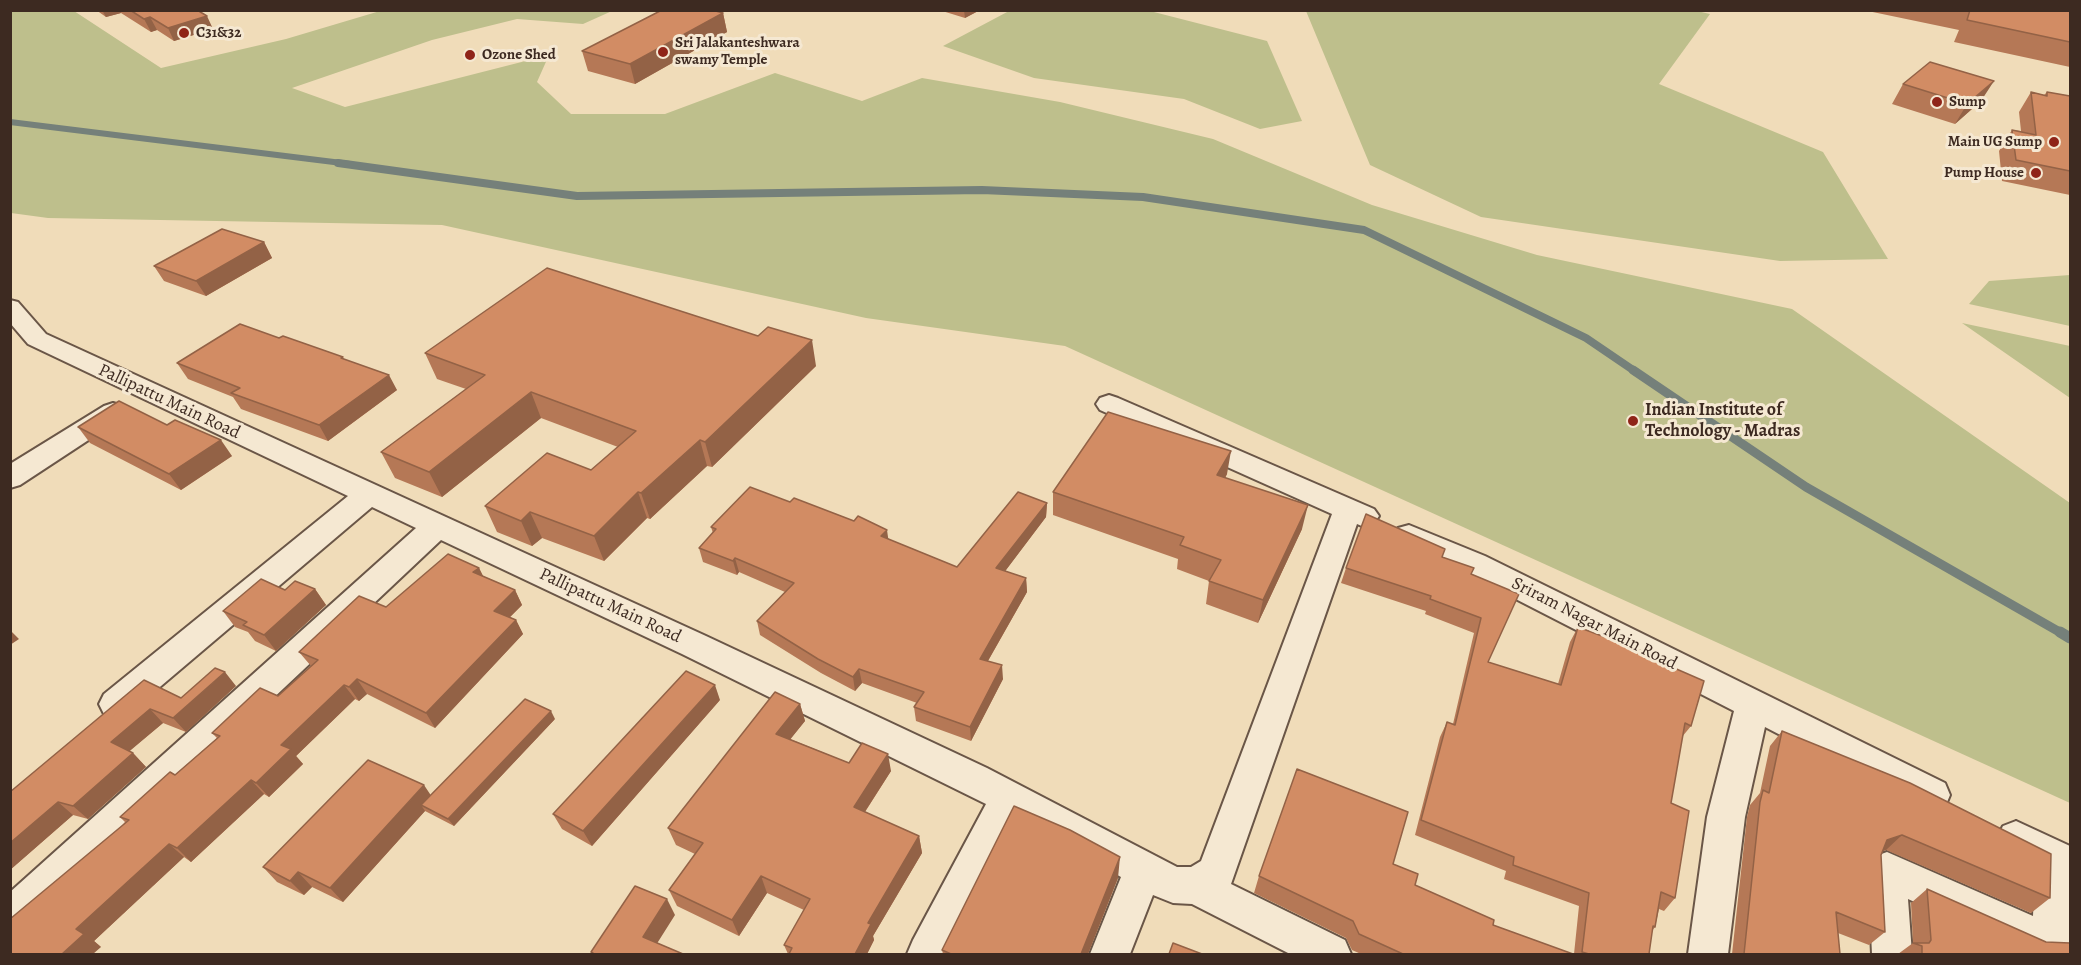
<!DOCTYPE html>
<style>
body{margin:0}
#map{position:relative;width:2081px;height:965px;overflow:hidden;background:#f0dcb9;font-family:Alegreya,serif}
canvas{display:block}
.frame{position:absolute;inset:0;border:12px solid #3d2a21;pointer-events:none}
</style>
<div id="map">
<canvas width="2081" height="965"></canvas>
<div class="frame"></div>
</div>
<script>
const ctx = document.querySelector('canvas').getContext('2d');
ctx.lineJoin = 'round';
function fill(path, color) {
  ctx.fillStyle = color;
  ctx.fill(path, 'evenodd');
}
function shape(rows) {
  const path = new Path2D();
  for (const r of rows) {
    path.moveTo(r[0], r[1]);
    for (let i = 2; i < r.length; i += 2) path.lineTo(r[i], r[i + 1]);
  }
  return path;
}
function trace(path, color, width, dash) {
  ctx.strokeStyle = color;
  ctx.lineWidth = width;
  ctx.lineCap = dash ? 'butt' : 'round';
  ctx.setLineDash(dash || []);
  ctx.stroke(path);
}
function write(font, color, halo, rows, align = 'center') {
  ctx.font = font + ' Alegreya,serif';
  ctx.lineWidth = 6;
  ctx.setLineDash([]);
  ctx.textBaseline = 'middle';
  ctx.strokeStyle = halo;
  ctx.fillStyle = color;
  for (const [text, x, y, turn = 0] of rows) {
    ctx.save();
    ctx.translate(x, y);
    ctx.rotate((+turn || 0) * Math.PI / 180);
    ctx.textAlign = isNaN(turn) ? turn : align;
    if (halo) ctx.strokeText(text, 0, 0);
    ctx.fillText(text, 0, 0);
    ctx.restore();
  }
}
fill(shape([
 [11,10,74,11,161,68,286,39,380,11,612,11,583,24,517,19,432,40,292,88,345,107,549,55,537,82,571,114,665,114,775,73,862,101,922,78,1060,102,1213,139,1372,205,1537,255,1792,309,2070,503,2070,803,1065,346,866,318,442,225,48,218,11,213],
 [1009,11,1150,11,1267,41,1302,121,1260,129,1184,99,1034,78,943,46],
 [1697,11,1710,14,1659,84,1823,152,1888,259,1780,261,1481,217,1370,165,1306,11],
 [2070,275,2070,326,1969,304,1989,281],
 [1962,323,2070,346,2070,398]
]), '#bebf8c');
trace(shape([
 [10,122,350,164]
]), '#75807a', 6);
trace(shape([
 [338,163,577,196,982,190,1143,197,1364,230,1586,338,1636,372]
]), '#75807a', 8);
trace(shape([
 [1633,370,1806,487,2063,634]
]), '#75807a', 9);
trace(shape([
 [2060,632,2070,638]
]), '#75807a', 11);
const minor = shape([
 [10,300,18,302,46,334,706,636,987,768,1177,867,1191,867,1201,861,1332,514,1100,410,1096,404,1100,398,1109,395,1118,398,1374,509,1379,516,1374,523,1364,527,1357,524,1231,884,1345,940,1351,954,1290,954,1192,904,1173,903,1153,895,1130,954,1090,954,1121,877,1016,820,948,954,907,954,913,940,986,804,682,654,441,540,24,933,10,938,10,892,416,528,372,507,128,714,116,718,104,714,99,704,104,694,348,496,28,344,10,323,10,300],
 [113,403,122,406,126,412,122,418,20,485,10,488,10,464,104,406,113,403],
 [1409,525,1485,556,1945,783,1950,795,1945,807,1932,811,1919,807,1765,727,1745,817,1728,954,1688,954,1707,817,1734,711,1463,572,1398,544,1394,536,1398,528,1409,525],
 [2016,821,2070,846,2070,949,2068,954,2028,954,1908,899,1912,954,1872,954,1868,870,1873,857,1887,852,2033,916,2035,867,2003,850,1997,838,2003,826,2016,821]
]);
trace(minor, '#6a5647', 4);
fill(minor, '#f5e8d2');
fill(shape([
 [96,10,197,10,213,29,174,41,157,30,151,32,121,13,106,17],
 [939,10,980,10,965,18],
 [1863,10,2070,10,2070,67,1954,42,1959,30],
 [723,13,727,32,635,84,588,71,582,51],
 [1903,84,1981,101,1955,124,1892,104],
 [2031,92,2044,95,2047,92,2070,96,2070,195,2002,181,1999,151,2012,130,2021,131,2019,112],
 [264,242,272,258,206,296,164,281,154,266],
 [279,338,345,360,397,390,328,441,241,409,233,397,188,379,177,363],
 [425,353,816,366,712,467,707,466,650,519,647,518,604,561,542,538,532,546,497,532,485,506,591,470,618,447,541,418,442,497,395,478,381,452,466,389,437,379],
 [78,427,232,456,181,490,90,443],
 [1227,474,1225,478,1302,529,1258,623,1206,604,1209,581,1177,569,1178,559,1053,515,1053,492],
 [1047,503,1046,517,1005,571,1026,578,1027,592,988,661,1003,679,971,741,916,721,914,707,917,703,862,683,855,691,821,673,760,635,757,621,785,592,739,572,737,575,703,562,699,548,713,533,711,527,888,539,957,567],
 [1442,557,1471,574,1519,594,1488,662,1558,684,1570,642,1578,627,1642,654,1691,726,1682,737,1671,803,1675,898,1664,911,1659,909,1655,927,1652,931,1649,954,1574,954,1579,906,1504,879,1506,871,1415,835,1440,737,1447,722,1453,724,1474,633,1425,614,1426,611,1341,583,1346,568],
 [479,568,483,576,515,590,522,605,510,617,516,620,523,634,435,728,367,694,359,701,355,699,296,756,303,764,269,797,264,794,191,862,184,857,94,941,101,947,10,954,125,822,120,817,175,775,217,738,212,733,278,696,311,666,299,652,386,607],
 [315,589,326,605,276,651,255,641,248,632,235,627,223,611,285,590],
 [144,680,181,698,236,686,186,732,163,723,129,751,133,753,146,767,88,819,73,815,10,870,10,792],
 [720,700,592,846,562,829,553,814],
 [800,704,805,721,790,739,849,763,891,771,865,812,919,836,922,853,873,936,874,940,867,954,788,954,784,945,804,910,767,893,739,936,677,906,669,890,695,854,676,845,668,828],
 [555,719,454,826,427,812,425,811,343,902,312,887,304,895,277,882,263,867,431,795],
 [1782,731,2050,898,2031,913,1886,850,1883,851,1881,855,1885,932,1869,945,1838,933,1840,954,1732,954,1747,817,1750,805,1760,793,1770,746],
 [1393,864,1415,885,1493,925,1573,954,1361,954,1352,950,1346,938,1254,893,1259,876],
 [1118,878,1088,954,943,954,942,950],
 [1927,889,2070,954,1898,954,1913,943,1911,903]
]), '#b57856');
fill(shape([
 [102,10,120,10,121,13,106,17],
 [964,10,980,10,965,18],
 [723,13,727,32,635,84,630,64],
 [207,16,213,29,174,41,168,28],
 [150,17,157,30,151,32,144,19],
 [1994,81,1981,101,1955,124,1967,104],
 [264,242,272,258,206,296,196,281],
 [812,340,816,366,712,467,705,442],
 [389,375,397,390,328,441,319,425],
 [531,392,541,418,442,497,429,472],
 [221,440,232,456,181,490,169,474],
 [700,440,707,466,650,519,641,493],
 [1231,451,1227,474,1214,498,1217,475],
 [638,492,647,518,604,561,594,536],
 [1047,503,1046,517,997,582,996,568],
 [1308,505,1302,529,1258,623,1263,600],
 [530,512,542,538,532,546,521,521],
 [887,530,889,544,881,536],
 [735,558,739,572,737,575,733,561],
 [479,568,486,582,473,572],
 [1026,578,1027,592,981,673,980,659],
 [315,589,326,605,276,651,264,635],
 [515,590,522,605,502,625,494,611],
 [516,620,523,634,435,728,426,713],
 [10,630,19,639,10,645],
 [1002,665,1003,679,971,741,970,727],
 [859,669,862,683,855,691,853,677],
 [225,672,236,686,186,732,173,718],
 [357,679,367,694,359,701,349,687],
 [344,685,355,699,296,756,303,764,269,797,256,783,281,745],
 [715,685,720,700,592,846,583,831],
 [800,704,805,721,781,751,776,734],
 [150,709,163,723,125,755,111,742],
 [551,711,555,719,454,826,448,819],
 [133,753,146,767,88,819,73,806],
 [888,754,891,771,857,824,854,807],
 [251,780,264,794,191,862,177,848],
 [424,785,434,800,421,805,425,811,343,902,330,888],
 [58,802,73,815,10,870,10,843],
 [1902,835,1886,850,1872,855,1887,840],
 [919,836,922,853,873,936,874,940,867,954,855,954,868,923],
 [169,844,184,857,94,941,101,947,93,954,62,954,76,929],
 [1120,857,1118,878,1088,954,1081,954],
 [298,872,312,887,304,895,290,881],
 [761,876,767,893,739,936,732,920],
 [667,899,675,915,651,953,643,937]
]), '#936246');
const building = shape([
 [130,10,197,10,207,16,168,28,150,17,144,19,130,10],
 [662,10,712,10,723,13,630,64,582,51,662,10],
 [1970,10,2070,10,2070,42,1967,20,1970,10],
 [1930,62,1994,81,1967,104,1903,84,1930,62],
 [2031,92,2047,96,2047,92,2070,96,2070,171,2016,160,2012,130,2036,135,2031,92],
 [222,229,264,242,196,281,154,266,222,229],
 [547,268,758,336,768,327,812,340,705,442,700,440,641,493,638,492,594,536,530,512,521,521,485,506,547,453,591,470,636,431,531,392,429,472,381,452,485,375,425,353,547,268],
 [240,324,279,338,283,336,343,357,341,358,389,375,319,425,231,393,240,388,177,363,240,324],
 [119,401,167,425,175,420,221,440,169,474,78,427,119,401],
 [1108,412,1231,451,1217,475,1308,505,1263,600,1209,581,1221,560,1180,545,1184,537,1053,492,1108,412],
 [750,487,790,502,794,498,854,521,858,516,887,530,881,536,957,567,1018,492,1047,503,996,568,1026,578,980,659,1002,665,970,727,914,707,924,692,859,669,853,677,818,659,757,621,794,583,735,558,733,561,699,548,716,529,711,527,750,487],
 [1366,514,1445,549,1442,557,1474,568,1471,574,1519,594,1488,662,1561,685,1578,627,1642,651,1642,654,1704,681,1691,726,1685,723,1671,803,1689,811,1675,898,1661,892,1655,927,1653,926,1649,954,1589,954,1582,952,1589,893,1513,865,1514,857,1421,820,1447,722,1455,725,1481,618,1430,599,1431,596,1346,568,1366,514],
 [448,554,479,568,473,572,515,590,494,611,516,620,426,713,357,679,349,687,344,685,281,745,291,749,256,783,251,780,177,848,169,844,76,929,84,934,62,954,10,954,10,919,129,820,120,817,170,772,175,775,220,736,212,733,260,688,278,696,318,660,299,652,359,596,386,607,448,554],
 [261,579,285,590,295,581,315,589,264,635,243,625,247,622,223,611,261,579],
 [215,668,225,672,173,718,150,709,111,742,133,753,73,806,58,802,10,843,10,792,144,680,181,698,215,668],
 [686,671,715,685,583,831,553,814,686,671],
 [775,692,800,704,776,734,849,763,862,743,888,754,854,807,919,836,868,923,871,924,855,954,789,954,792,948,784,945,810,899,761,876,732,920,669,890,703,843,668,828,775,692],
 [525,699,551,711,448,819,421,805,525,699],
 [1782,731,1910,783,2051,854,2050,898,1902,835,1887,840,1881,855,1885,932,1836,912,1840,954,1744,954,1760,802,1763,790,1769,793,1782,731],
 [368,760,424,785,330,888,298,872,290,881,263,867,368,760],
 [1297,769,1408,812,1393,864,1418,874,1415,885,1494,920,1493,925,1573,954,1403,954,1359,934,1353,921,1259,876,1297,769],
 [1014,806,1070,830,1120,857,1081,954,951,954,942,950,1014,806],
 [635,886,667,899,643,937,683,954,592,954,593,953,591,952,635,886],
 [1927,889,2046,942,2070,943,2070,954,1922,954,1922,946,1913,943,1929,943,1931,940,1927,889],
 [1173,943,1202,954,1169,954,1173,943]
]);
fill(building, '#d28c64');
trace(building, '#936246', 1.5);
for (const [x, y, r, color] of [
 [184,33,6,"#8f2418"],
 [663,52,6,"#8f2418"],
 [470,55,6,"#8f2418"],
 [1937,102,6,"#8f2418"],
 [2054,142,6,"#8f2418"],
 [2036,173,6,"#8f2418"],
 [1633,421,6,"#8f2418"]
]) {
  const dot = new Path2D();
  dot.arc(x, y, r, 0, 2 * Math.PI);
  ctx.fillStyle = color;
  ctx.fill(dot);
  trace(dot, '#f5e8d2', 2);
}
write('bold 15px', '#3d2a21', '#f5e8d2', [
 ["C31&32",196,33],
 ["Sri Jalakanteshwara",675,43],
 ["swamy Temple",675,60],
 ["Ozone Shed",482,55],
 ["Sump",1949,102],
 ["Main UG Sump",2042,142,"right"],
 ["Pump House",2024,173,"right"]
], 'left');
write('18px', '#3d2a21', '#f5e8d2', [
 ["Pallipattu Main Road",169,402,25],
 ["Pallipattu Main Road",610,606,25],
 ["Sriram Nagar Main Road",1594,624,27]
]);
write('bold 18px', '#3d2a21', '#f5e8d2', [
 ["Indian Institute of",1645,411],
 ["Technology - Madras",1645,432]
], 'left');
</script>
